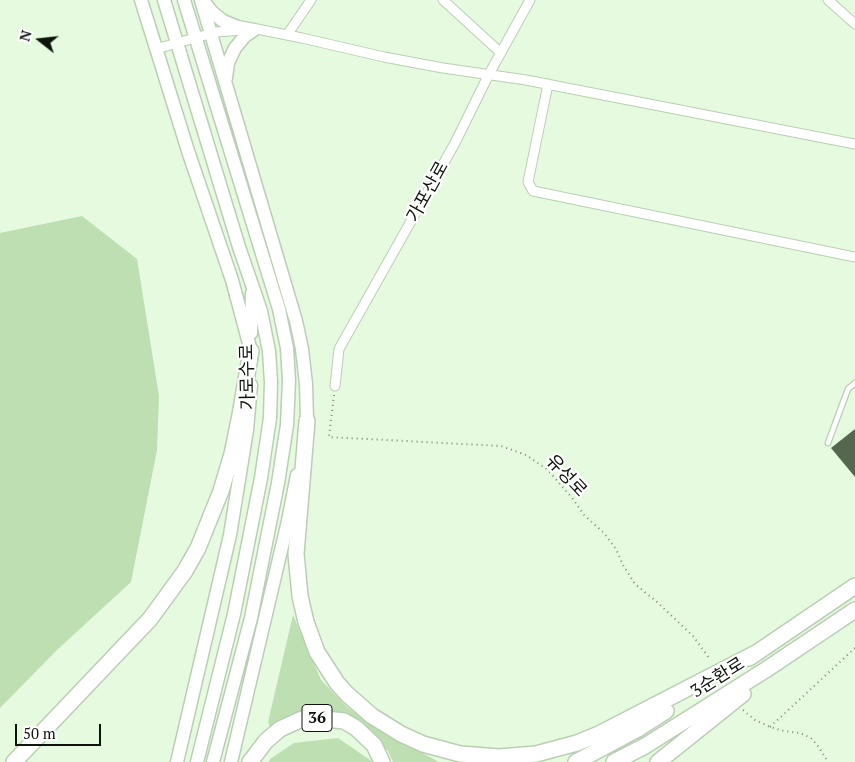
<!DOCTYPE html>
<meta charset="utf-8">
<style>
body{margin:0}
#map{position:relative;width:855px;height:762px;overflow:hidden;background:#e6fadf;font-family:"PT Serif",serif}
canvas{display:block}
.north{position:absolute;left:15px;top:15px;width:50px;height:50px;-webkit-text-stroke:4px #fff;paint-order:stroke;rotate:286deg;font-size:14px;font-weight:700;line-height:20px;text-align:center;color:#0d140b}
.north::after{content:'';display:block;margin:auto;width:18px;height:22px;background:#0d140b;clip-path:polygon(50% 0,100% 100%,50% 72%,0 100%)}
.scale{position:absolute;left:15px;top:724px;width:86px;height:22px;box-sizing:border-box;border:2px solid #0d140b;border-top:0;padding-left:6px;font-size:15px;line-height:18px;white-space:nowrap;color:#0d140b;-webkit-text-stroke:4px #fff;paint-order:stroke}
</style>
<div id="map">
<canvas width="855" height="762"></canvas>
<div class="north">N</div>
<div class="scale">50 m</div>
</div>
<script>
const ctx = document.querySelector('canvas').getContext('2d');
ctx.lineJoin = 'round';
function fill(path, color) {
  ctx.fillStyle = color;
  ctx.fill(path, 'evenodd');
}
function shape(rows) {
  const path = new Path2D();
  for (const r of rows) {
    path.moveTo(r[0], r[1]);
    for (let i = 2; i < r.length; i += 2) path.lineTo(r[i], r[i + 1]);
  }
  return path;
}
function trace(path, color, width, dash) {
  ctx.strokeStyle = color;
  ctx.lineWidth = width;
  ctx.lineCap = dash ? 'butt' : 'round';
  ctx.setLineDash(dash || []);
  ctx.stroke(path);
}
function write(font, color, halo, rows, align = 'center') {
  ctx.font = font + ' "PT Serif","Noto Sans KR",serif';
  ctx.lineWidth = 4.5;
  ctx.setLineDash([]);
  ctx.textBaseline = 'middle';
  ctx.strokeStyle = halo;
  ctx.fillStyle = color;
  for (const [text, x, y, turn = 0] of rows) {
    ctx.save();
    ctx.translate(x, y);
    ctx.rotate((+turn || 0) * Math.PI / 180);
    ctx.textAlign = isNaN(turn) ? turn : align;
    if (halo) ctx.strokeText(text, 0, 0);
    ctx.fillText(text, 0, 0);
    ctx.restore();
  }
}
fill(shape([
 [82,216,137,259,159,396,157,450,131,582,57,650,0,708,0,233],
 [293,615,321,680,347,707,378,729,439,762,393,762,388,751,366,728,332,712,295,715,271,729,268,722],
 [338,738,373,762,269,762,270,759,294,743]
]), '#bddfb1');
fill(shape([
 [855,429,855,477,831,448]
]), '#566750');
const service = shape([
 [828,443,848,389,855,383]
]);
const minor = shape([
 [443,0,501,53],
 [828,0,855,24],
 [287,35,311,0],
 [156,49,216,32,257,29,302,38,384,57,443,68,526,80,855,144],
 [548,84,528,182,533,191,855,257],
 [335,386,339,349,455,143,489,74,530,0]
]);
const secondary = shape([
 [141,0,189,154,232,280,251,351,251,360],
 [164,0,239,247,261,311,269,351,271,382,270,418,261,478,234,614,197,762],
 [184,0,279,309,287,348,289,381,287,425,278,483,251,618,213,762],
 [201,0,296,321,302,349,306,384,307,421,305,430],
 [205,3,212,12,223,21,238,27,254,30],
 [226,78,228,63,235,48,245,36,254,30],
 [251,333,252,293],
 [177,762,230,535,247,430,251,385],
 [231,762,288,521,297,475]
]);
const trunk = shape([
 [307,421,296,554,300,596,306,622,317,652,337,683,347,694,372,716,401,734,423,744,460,754,499,757,536,754,577,743,599,734,756,653],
 [749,658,855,586],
 [14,762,150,619,185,571,198,548,221,491,232,454,240,415,251,351],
 [250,762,266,741,280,729,302,719,316,718,344,721,356,728,374,745,382,762],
 [576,762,638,729,666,711],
 [614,762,645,746,767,669,855,610],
 [658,762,743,694]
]);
trace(service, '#baceb4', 7);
trace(minor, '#baceb4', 11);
trace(secondary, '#baceb4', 15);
trace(trunk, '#baceb4', 18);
trace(shape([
 [334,395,329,437,501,446,526,455,548,470,573,499,584,515,604,533,616,549,623,565,635,584,657,602,694,637,709,658],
 [743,710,755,720,770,727,784,731,800,733,811,738,818,746,828,762],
 [770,727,855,648]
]), '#7c8a78', 2, [1, 4]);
trace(service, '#fff', 4.5);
trace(minor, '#fff', 9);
trace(secondary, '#fff', 12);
trace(trunk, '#fff', 15);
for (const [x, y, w] of [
 [317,718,30]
]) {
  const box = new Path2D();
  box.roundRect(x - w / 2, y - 13.5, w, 27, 4);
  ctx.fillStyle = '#fff';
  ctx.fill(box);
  trace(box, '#0d140b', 1);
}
write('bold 16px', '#0d140b', null, [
 ["36",317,718]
]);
write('18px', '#0d140b', '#fff', [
 ["가포산로",428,192,-61],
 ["가로수로",248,377,-91],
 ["유성로",566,476,47],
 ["3순환로",718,678,-32]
]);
</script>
